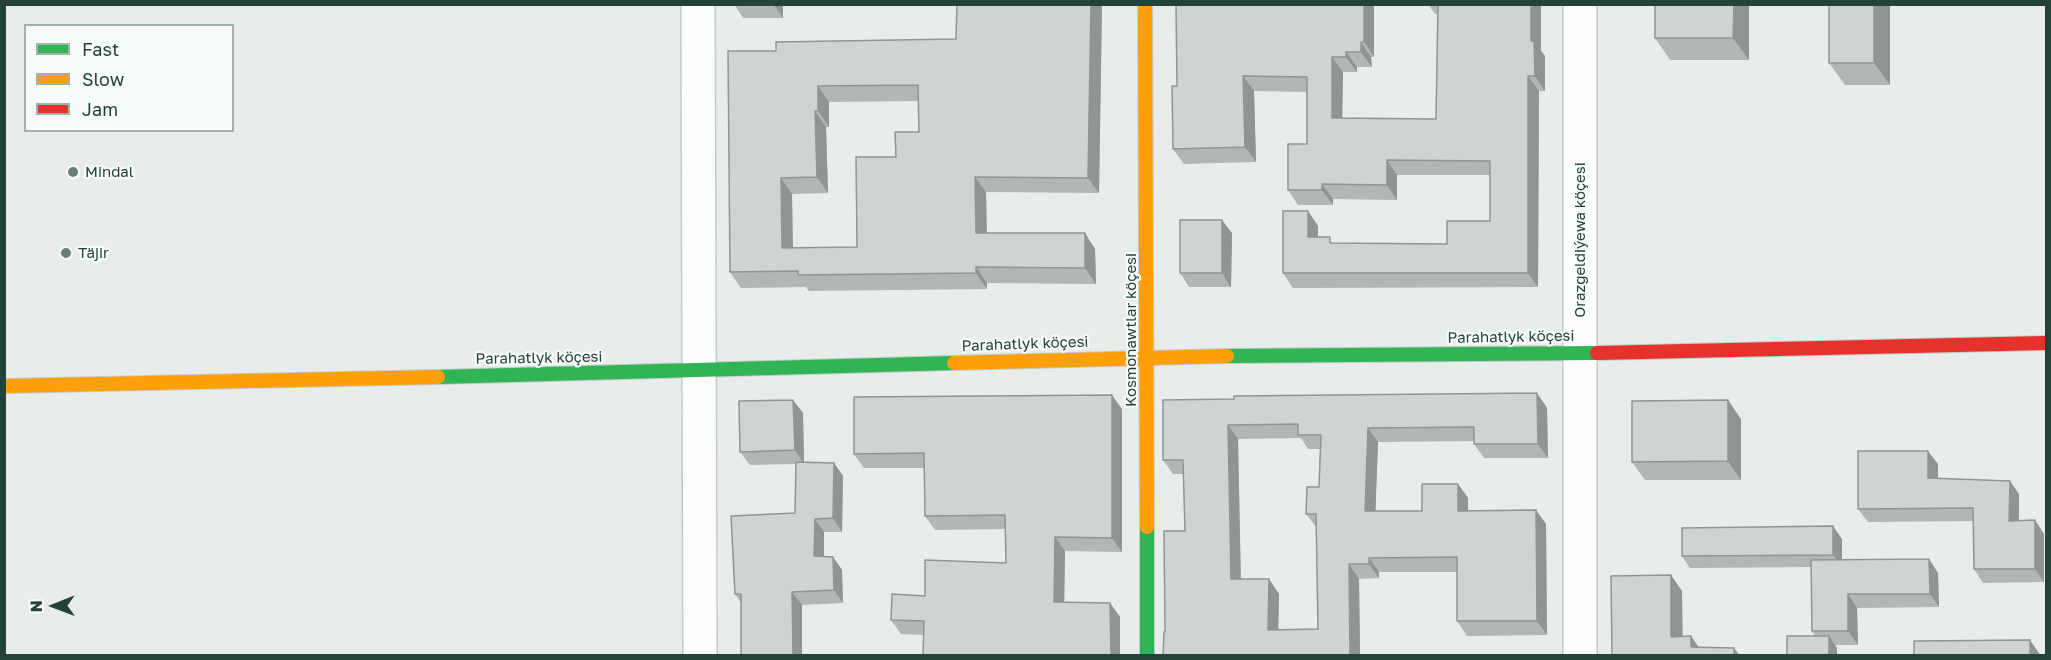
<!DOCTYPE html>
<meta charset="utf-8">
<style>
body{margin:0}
#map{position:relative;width:2051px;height:660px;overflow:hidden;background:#e8edeb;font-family:"Golos Text",sans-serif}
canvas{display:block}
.frame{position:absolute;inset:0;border:6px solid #24423a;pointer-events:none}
.legend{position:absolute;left:24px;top:24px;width:210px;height:108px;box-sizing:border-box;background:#f7fbf9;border:2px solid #a3b1ad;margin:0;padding:8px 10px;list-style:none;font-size:18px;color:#24423a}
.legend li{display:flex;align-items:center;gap:12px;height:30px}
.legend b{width:30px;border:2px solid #a3b1ad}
.north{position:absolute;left:24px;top:576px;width:60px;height:60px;-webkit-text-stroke:4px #f7fbf9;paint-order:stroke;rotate:269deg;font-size:16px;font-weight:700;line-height:24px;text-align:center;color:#24423a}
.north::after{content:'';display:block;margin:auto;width:21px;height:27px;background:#24423a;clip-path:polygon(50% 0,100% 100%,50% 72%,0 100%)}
</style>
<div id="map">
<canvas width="2051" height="660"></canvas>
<div class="frame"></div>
<ul class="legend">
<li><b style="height:8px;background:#30b455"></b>Fast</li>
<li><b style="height:8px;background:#ff9f0a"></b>Slow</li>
<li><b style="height:8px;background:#e5322d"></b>Jam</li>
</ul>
<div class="north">N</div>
</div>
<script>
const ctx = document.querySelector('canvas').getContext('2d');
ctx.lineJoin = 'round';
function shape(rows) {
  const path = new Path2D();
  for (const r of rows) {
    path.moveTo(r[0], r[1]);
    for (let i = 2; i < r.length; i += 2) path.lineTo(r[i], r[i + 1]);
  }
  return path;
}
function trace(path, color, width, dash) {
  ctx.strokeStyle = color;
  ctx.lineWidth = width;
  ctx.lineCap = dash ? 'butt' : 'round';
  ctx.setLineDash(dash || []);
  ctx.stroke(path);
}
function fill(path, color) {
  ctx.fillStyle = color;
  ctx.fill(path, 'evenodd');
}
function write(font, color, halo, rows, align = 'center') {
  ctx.font = font + ' "Golos Text",sans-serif';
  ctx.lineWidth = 4.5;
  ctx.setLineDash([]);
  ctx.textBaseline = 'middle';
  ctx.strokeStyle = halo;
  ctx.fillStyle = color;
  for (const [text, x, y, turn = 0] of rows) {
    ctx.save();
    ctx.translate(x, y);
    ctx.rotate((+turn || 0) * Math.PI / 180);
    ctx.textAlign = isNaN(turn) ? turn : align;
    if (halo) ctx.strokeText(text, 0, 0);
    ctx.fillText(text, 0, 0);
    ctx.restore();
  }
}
const street = shape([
 [698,4,700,656],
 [1580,656,1580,4]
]);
const fast = shape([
 [1227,356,1597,353],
 [438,377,954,363],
 [1147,656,1147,527]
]);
const slow = shape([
 [1145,4,1147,527],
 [954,363,1227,356],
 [4,386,438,377]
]);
const jam = shape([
 [1597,353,2046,343]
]);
trace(street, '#c5cac8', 36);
trace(fast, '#c3cbc8', 16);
trace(slow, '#c3cbc8', 16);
trace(jam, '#c3cbc8', 16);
trace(street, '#fcfcfc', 33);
trace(fast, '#30b455', 14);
trace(slow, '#ff9f0a', 14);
trace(jam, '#e5322d', 14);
fill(shape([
 [734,4,783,4,783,18,743,18],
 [1102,4,1099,193,986,192,987,233,1095,249,1096,284,987,283,987,289,809,291,806,287,741,288,730,272,776,51,956,39],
 [918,101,919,132,896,157,857,247,793,248,792,194,828,193,826,127,829,127,829,102],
 [1374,4,1374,57,1371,57,1372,67,1357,67,1357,72,1343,72,1342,118,1436,119,1438,14,1435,14,1428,4,1541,4,1541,51,1545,56,1545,91,1539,91,1538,287,1293,288,1283,273,1308,211,1318,226,1318,237,1334,243,1447,244,1490,221,1490,175,1397,175,1397,200,1333,199,1333,205,1298,205,1288,190,1307,144,1307,92,1254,91,1256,162,1184,164,1173,149,1177,86],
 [1655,4,1749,4,1749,60,1670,60,1655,38],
 [1829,4,1890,4,1890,85,1845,85,1829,63],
 [1232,233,1231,287,1189,287,1180,273],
 [1537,393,1547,408,1548,458,1484,458,1474,444,1474,441,1378,442,1375,511,1422,511,1458,484,1468,498,1468,511,1536,510,1546,524,1547,635,1467,636,1457,621,1457,572,1379,572,1379,578,1359,579,1360,656,1165,632,1185,531,1184,474,1173,474,1163,460,1234,399],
 [1301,438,1308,449,1320,449,1319,487,1306,514,1317,528,1318,629,1278,630,1279,594,1269,579,1241,579,1238,439],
 [793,400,803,413,804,462,834,463,843,476,842,532,824,532,824,556,833,557,842,570,843,603,802,605,802,656,741,656,741,603,735,594,795,513,796,464,750,465,740,452],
 [1122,409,1122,552,1065,551,1064,602,1110,603,1120,617,1120,656,923,656,923,635,901,634,891,620,925,596,1006,563,1005,529,935,530,925,516,924,468,864,468,854,454],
 [1741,419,1741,480,1645,480,1632,462],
 [1938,464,1938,479,2019,494,2019,520,2044,534,2044,582,1983,583,1974,569,1974,521,1868,522,1858,509],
 [1842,539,1842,560,1929,559,1938,573,1939,607,1857,608,1858,645,1835,645,1837,648,1837,656,1787,656,1815,636,1812,631,1811,567,1690,568,1682,556]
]), '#b2b6b5');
fill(shape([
 [774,4,783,4,783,18,774,5],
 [1091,4,1102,4,1099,193,1088,178],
 [1364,4,1374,4,1374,57,1364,42],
 [1531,4,1541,4,1541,51,1545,56,1545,91,1535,76,1531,41],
 [1734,4,1749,4,1749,60,1733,38],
 [1874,4,1890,4,1890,85,1874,63],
 [1361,42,1371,57,1372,67,1361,52],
 [1346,52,1357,67,1357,72,1346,57],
 [1332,57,1343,72,1342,133,1332,118],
 [1243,76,1254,91,1256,162,1245,147],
 [1528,76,1539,91,1538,287,1528,273],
 [818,86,829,102,829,127,818,111],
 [815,111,826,127,828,193,817,177],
 [1387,160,1397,175,1397,200,1387,185],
 [975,177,986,192,987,249,976,233],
 [781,178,792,194,793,263,782,248],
 [1322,184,1333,199,1333,205,1322,190],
 [1308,211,1318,226,1318,252,1308,237],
 [1222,220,1232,233,1231,287,1222,273],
 [1085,233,1095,249,1096,284,1085,268],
 [976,267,987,283,987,289,976,273],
 [1537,393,1547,408,1548,458,1538,444],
 [1112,395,1122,409,1122,552,1112,538],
 [793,400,803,413,804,464,795,450],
 [1728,400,1741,419,1741,480,1728,461],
 [1228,425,1238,439,1241,594,1231,579],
 [1368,428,1378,442,1375,526,1365,511],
 [1928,451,1938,464,1938,492,1928,478],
 [834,463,843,476,842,532,833,518],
 [2010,481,2019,494,2019,534,2009,521],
 [1458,484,1468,498,1468,525,1458,511],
 [1536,510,1546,524,1547,635,1537,621],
 [815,519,824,532,824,569,814,556],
 [2035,520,2044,534,2044,582,2035,569],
 [1833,526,1842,539,1842,567,1833,555],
 [1055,537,1065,551,1064,616,1054,602],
 [833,557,842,570,843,603,834,590],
 [1369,558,1379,572,1379,578,1369,564],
 [1929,559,1938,573,1939,607,1930,594],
 [1349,564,1359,579,1360,656,1350,656],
 [1671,575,1682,591,1683,653,1671,637],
 [1269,579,1279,594,1278,644,1268,630],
 [792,592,802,605,802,656,793,656],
 [1848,594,1857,608,1858,645,1848,631],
 [1110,603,1120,617,1120,656,1111,656],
 [1691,636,1702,652,1691,647],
 [1829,636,1837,648,1837,656,1829,656],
 [2030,640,2041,656,2030,656],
 [1734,648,1740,656,1734,656]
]), '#919493');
const building = shape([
 [957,4,1091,4,1088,178,975,177,976,233,1085,233,1085,268,976,267,976,273,798,275,798,271,730,272,728,51,776,51,776,42,956,39,957,4],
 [918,85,919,132,895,132,896,157,856,157,857,247,782,248,781,178,817,177,815,111,818,111,818,86,918,85],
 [1176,4,1364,4,1364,42,1361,42,1361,52,1346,52,1346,57,1332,57,1332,118,1436,119,1438,4,1531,4,1531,41,1534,41,1535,76,1528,76,1528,273,1283,273,1283,211,1308,211,1308,237,1330,237,1330,243,1447,244,1447,221,1490,221,1490,161,1387,160,1387,185,1322,184,1322,190,1288,190,1288,144,1307,144,1307,77,1243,76,1245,147,1173,149,1172,86,1177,86,1176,4],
 [1655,4,1734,4,1733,38,1655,38,1655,4],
 [1829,4,1874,4,1874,63,1829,63,1829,4],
 [1180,220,1222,220,1222,273,1180,273,1180,220],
 [1537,393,1538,444,1474,444,1474,427,1368,428,1365,511,1422,511,1422,484,1458,484,1458,511,1536,510,1537,621,1457,621,1457,557,1369,558,1369,564,1349,564,1350,656,1163,656,1164,632,1165,632,1164,531,1185,531,1183,460,1163,460,1163,400,1234,399,1234,396,1537,393],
 [1298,424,1298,435,1321,435,1319,487,1307,487,1306,514,1316,514,1318,629,1268,630,1269,579,1231,579,1228,425,1298,424],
 [1112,395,1112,538,1055,537,1054,602,1110,603,1111,656,923,656,924,621,891,620,892,594,925,596,925,560,1006,563,1005,515,925,516,924,453,854,454,854,397,1112,395],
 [793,400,795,450,740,452,739,401,793,400],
 [1728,400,1728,461,1632,462,1632,401,1728,400],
 [1858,451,1928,451,1928,478,2010,481,2009,521,2035,520,2035,569,1974,569,1973,508,1858,509,1858,451],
 [796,462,834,463,833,518,815,519,814,556,833,557,834,590,792,592,793,656,741,656,741,594,735,594,731,516,795,513,796,462],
 [1833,526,1833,555,1682,556,1682,528,1833,526],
 [1929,559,1930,594,1848,594,1848,631,1812,631,1811,560,1929,559],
 [1671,575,1671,637,1691,636,1691,647,1734,648,1734,656,1612,656,1611,576,1671,575],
 [1787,636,1829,636,1829,656,1787,656,1787,636],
 [2030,640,2030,656,1914,656,1914,641,2030,640]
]);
fill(building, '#cfd4d2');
trace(building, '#919493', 1.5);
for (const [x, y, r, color] of [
 [73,172,6,"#697e78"],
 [66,253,6,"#697e78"]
]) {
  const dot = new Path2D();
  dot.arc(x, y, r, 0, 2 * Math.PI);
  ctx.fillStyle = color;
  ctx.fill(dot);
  trace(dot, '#f7fbf9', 2);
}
write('15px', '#24423a', '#f7fbf9', [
 ["Mindal",85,172],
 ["Täjir",78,253]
], 'left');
write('15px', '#24423a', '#f7fbf9', [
 ["Orazgeldiýewa köçesi",1580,240,-90],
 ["Kosmonawtlar köçesi",1131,330,-90],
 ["Parahatlyk köçesi",1511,337,-1],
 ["Parahatlyk köçesi",1025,344,-2],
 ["Parahatlyk köçesi",539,358,-1]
]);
</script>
